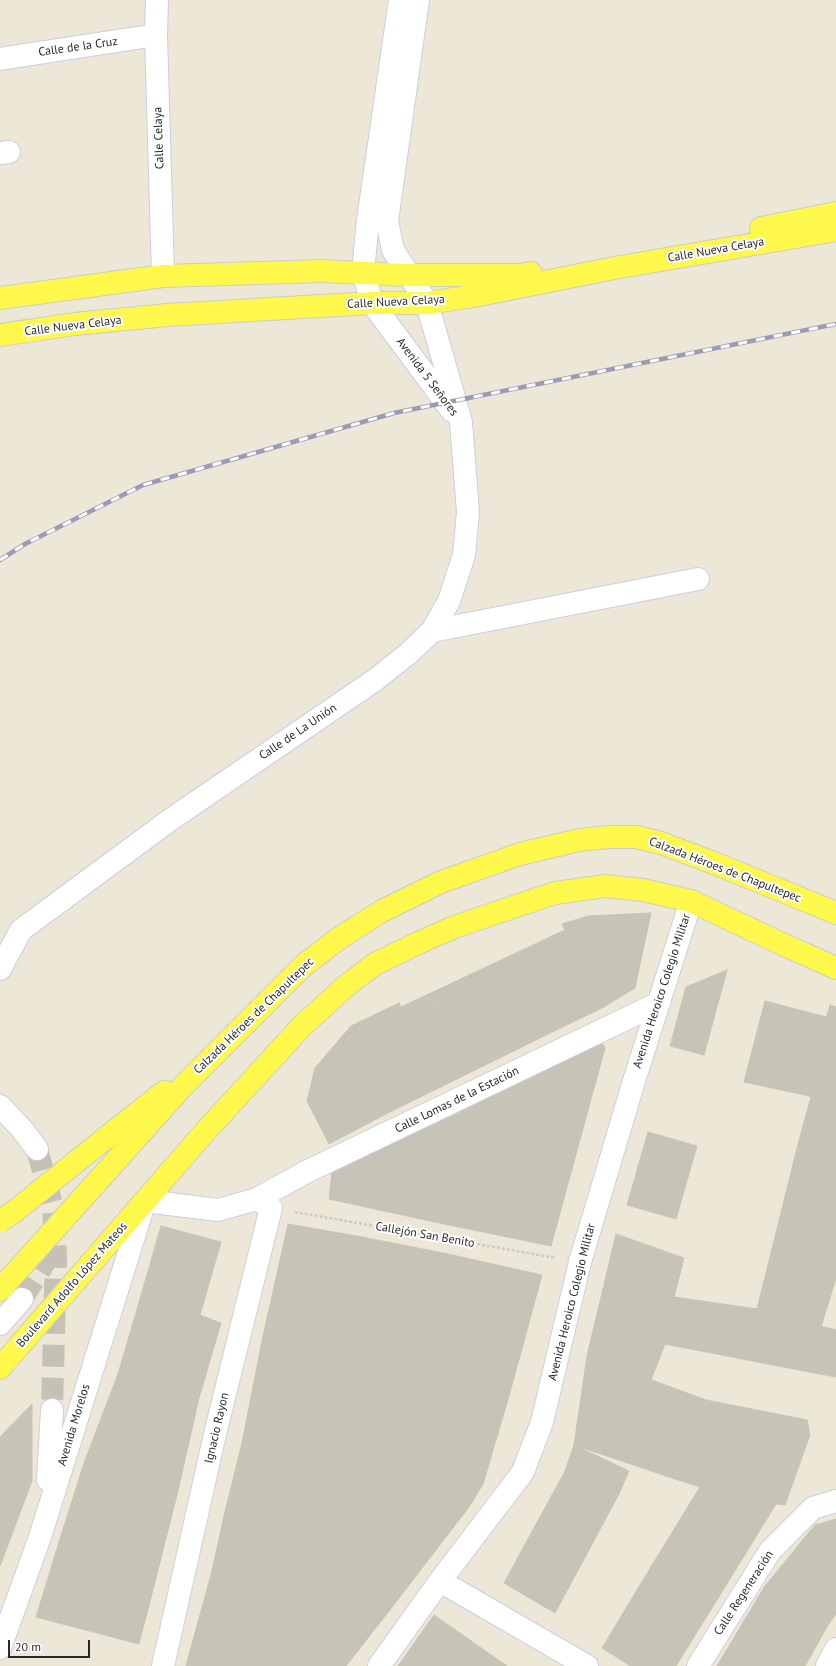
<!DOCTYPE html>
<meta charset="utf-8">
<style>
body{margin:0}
#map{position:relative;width:836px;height:1666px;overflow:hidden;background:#ece7d7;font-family:"PT Sans",sans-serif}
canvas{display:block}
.scale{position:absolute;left:8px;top:1640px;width:82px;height:18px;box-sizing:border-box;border:2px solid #282828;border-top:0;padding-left:5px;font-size:12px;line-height:14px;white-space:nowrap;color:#282828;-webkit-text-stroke:3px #fff;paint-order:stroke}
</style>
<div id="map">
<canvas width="836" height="1666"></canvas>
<div class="scale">20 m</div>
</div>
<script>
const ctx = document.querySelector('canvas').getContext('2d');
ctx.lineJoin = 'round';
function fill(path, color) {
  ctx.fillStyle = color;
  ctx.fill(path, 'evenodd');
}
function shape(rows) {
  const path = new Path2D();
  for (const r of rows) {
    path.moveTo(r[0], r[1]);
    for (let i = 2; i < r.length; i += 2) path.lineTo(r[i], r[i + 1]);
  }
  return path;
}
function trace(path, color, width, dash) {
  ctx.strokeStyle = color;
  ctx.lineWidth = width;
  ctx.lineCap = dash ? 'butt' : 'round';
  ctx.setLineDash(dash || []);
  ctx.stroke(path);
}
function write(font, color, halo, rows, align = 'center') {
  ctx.font = font + ' "PT Sans",sans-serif';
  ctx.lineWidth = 4;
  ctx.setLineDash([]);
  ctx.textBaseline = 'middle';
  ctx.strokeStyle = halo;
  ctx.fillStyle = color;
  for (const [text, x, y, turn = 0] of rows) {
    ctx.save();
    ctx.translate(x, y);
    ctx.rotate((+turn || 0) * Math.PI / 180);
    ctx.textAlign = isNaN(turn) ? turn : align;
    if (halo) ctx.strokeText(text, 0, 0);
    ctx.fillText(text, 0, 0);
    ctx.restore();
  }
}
const building = shape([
 [651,913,635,988,602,1008,562,924,588,916,651,913],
 [565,930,570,939,406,1020,401,1007,565,930],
 [570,939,602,1008,548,1034,515,966,570,939],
 [515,966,548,1034,467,1074,432,1006,515,966],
 [727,970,704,1055,670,1046,686,987,727,970],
 [765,1001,826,1017,805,1095,744,1082,765,1001],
 [399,1003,406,1020,315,1068,351,1026,399,1003],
 [830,1005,836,1007,836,1151,799,1140,811,1097,805,1095,830,1005],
 [432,1006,467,1074,388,1113,354,1047,432,1006],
 [601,1042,605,1048,551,1246,430,1221,456,1114,601,1042],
 [354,1047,388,1113,329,1144,307,1101,315,1068,354,1047],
 [456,1114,430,1221,329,1199,332,1172,456,1114],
 [648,1132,697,1146,676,1219,627,1205,648,1132],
 [799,1140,836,1151,836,1278,821,1327,757,1309,799,1140],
 [288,1224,362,1237,343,1353,263,1336,288,1224],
 [161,1226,221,1242,200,1315,140,1299,161,1226],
 [616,1234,684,1258,674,1297,665,1344,651,1380,587,1356,616,1234],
 [362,1237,448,1254,420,1373,343,1353,362,1237],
 [448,1254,542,1275,509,1396,420,1373,448,1254],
 [674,1297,757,1309,808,1323,799,1370,665,1344,674,1297],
 [140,1299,200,1315,221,1323,199,1398,118,1374,140,1299],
 [808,1323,836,1330,836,1377,799,1370,808,1323],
 [263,1336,343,1353,318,1468,242,1443,263,1336],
 [343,1353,420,1373,381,1487,318,1468,343,1353],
 [587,1356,706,1400,675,1479,574,1445,587,1356],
 [420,1373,509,1396,483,1484,469,1507,381,1487,420,1373],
 [118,1374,199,1398,178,1491,84,1463,118,1374],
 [706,1400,807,1420,810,1435,785,1505,776,1504,700,1487,675,1479,706,1400],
 [32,1404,32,1481,0,1470,0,1437,32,1404],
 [242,1443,318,1468,297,1533,224,1516,242,1443],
 [574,1445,629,1471,619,1494,565,1471,574,1445],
 [84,1463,178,1491,158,1570,59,1542,84,1463],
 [318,1468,381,1487,348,1594,284,1575,318,1468],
 [0,1470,32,1481,0,1566,0,1470],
 [565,1471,619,1494,555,1613,504,1583,565,1471],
 [381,1487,469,1507,389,1611,348,1594,381,1487],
 [700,1487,776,1504,720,1595,657,1557,700,1487],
 [224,1516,297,1533,284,1575,212,1571,224,1516],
 [836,1519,836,1569,815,1525,836,1519],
 [815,1525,836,1569,836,1614,828,1625,765,1586,815,1525],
 [59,1542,158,1570,139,1644,36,1617,59,1542],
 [657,1557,720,1595,676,1666,631,1666,602,1648,657,1557],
 [212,1571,284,1575,260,1645,257,1666,237,1666,190,1651,212,1571],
 [284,1575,348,1594,389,1611,346,1666,318,1666,260,1645,284,1575],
 [765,1586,828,1625,805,1666,717,1666,765,1586],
 [434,1615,507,1666,398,1666,434,1615],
 [260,1645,318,1666,257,1666,260,1645],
 [190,1651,237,1666,186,1666,190,1651]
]);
fill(building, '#c7c4b7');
trace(building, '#c7c4b1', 1);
trace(shape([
 [37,1149,53,1208,56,1256,52,1410],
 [22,1299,55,1246]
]), '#c5c1b4', 22, [22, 11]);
const minor = shape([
 [157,0,156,35,163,276],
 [400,0,368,220,363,272,372,303,452,411],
 [0,59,156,35],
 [0,153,9,152],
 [432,631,698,579],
 [0,969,21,930,170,820,375,680,409,653,432,631,449,601,464,555,468,512,461,422,427,303,393,250,387,221,418,0],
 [0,1106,21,1128,37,1149],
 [0,1324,22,1299],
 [48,1480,52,1410],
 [440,1581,587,1666],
 [0,1648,40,1537,145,1201,218,1210,257,1199,306,1172,659,1003],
 [163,1666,215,1434,271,1208,257,1199],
 [379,1666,440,1581,523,1472,542,1422,580,1262,634,1081,691,901],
 [698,1666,770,1551,813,1508,836,1501],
 [827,1666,836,1649]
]);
const major = shape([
 [761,228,836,213],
 [0,298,163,276,322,271,408,275,520,275,531,273],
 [0,335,75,324,167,315,372,303,427,303,474,296,614,268,836,230],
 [102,1141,164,1092],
 [0,1290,182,1087,303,966,338,939,382,911,441,882,520,854,579,840,609,837,637,837,661,843,714,863,836,913],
 [0,1368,203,1134,302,1026,347,985,375,964,418,943,454,927,555,893,605,886,643,890,691,901,780,943,836,968]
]);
trace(minor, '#cdcde3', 24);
trace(major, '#cbcbcb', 24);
trace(shape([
 [295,1212,556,1258]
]), '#cbcbcb', 2.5, [3, 2]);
trace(minor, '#fff', 22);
trace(major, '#fdf84b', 22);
const rail = shape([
 [0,560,25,544,143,485,394,413,836,324]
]);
trace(rail, '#9c9ab4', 4.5);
trace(rail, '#fff', 3, [9]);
const majorBridge = shape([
 [0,1221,15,1211,102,1141]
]);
trace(majorBridge, '#cbcbcb', 24, []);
trace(majorBridge, '#fdf84b', 22);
write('12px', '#282828', '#fff', [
 ["Calle de la Cruz",78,47,-8],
 ["Calle Celaya",159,138,-92],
 ["Calle Nueva Celaya",716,250,-10],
 ["Calle Nueva Celaya",396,302,-3],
 ["Calle Nueva Celaya",73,326,-7],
 ["Avenida 5 Señores",427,377,53],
 ["Calle de La Unión",298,732,-34],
 ["Calzada Héroes de Chapultepec",725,870,21],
 ["Avenida Heroico Colegio Militar",662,991,-72],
 ["Calzada Héroes de Chapultepec",254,1016,-44],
 ["Calle Lomas de la Estación",457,1100,-26],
 ["Callejón San Benito",425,1235,10],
 ["Boulevard Adolfo López Mateos",72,1285,-49],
 ["Avenida Heroico Colegio Militar",572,1302,-76],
 ["Avenida Morelos",74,1425,-73],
 ["Ignacio Rayon",217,1428,-77],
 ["Calle Regeneración",744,1593,-57]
]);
</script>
